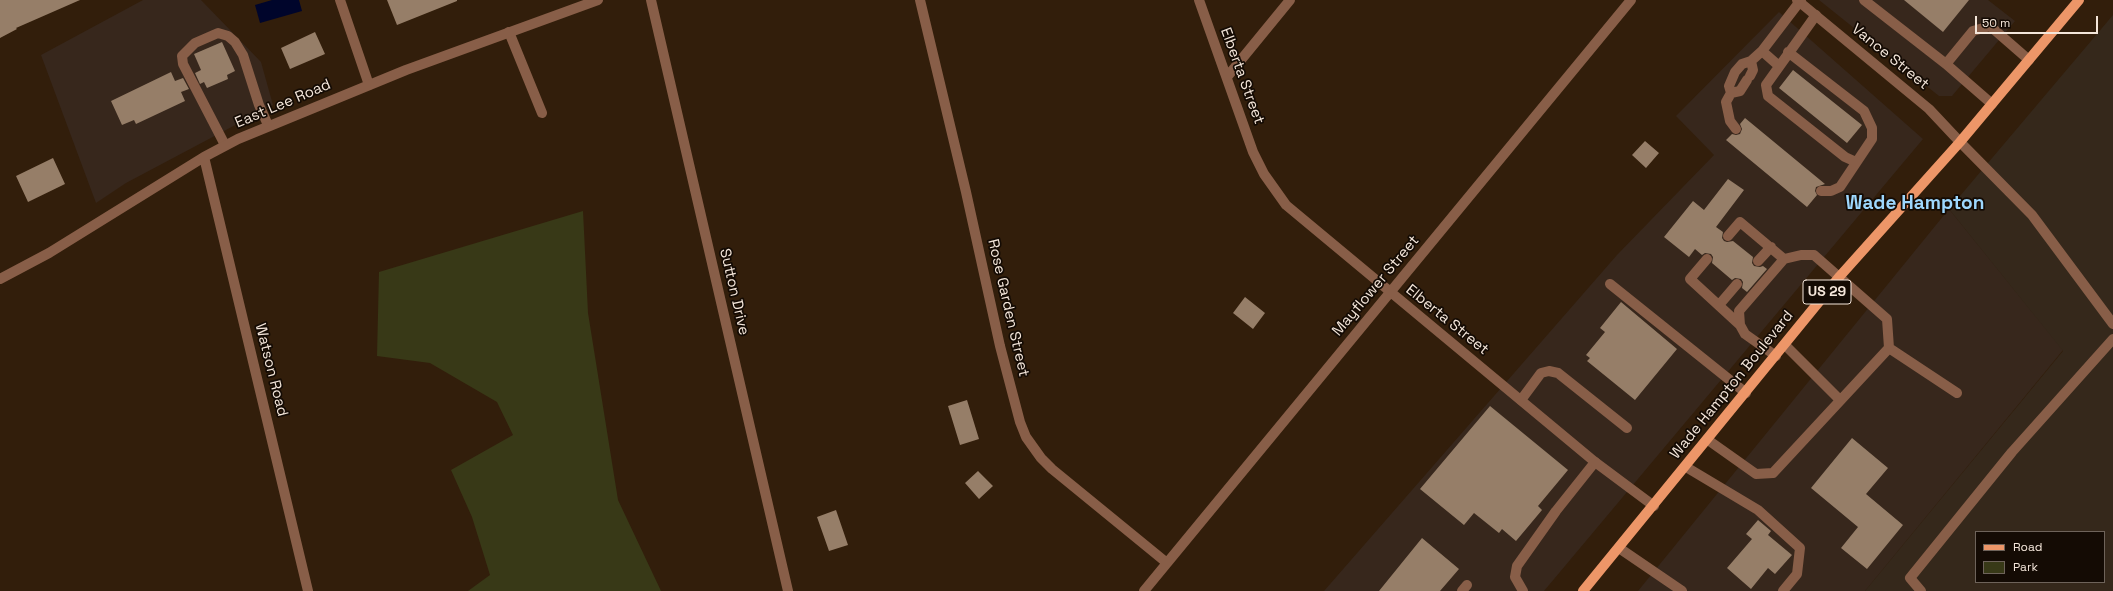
<!DOCTYPE html>
<style>
body{margin:0}
#map{position:relative;width:2113px;height:591px;overflow:hidden;background:#321e0b;font-family:"Space Grotesk",sans-serif}
canvas{display:block}
.legend{position:absolute;left:1975px;top:531px;width:130px;height:52px;box-sizing:border-box;background:#140b04;border:1px solid #6e635a;margin:0;padding:5px 7px;list-style:none;font-size:12px;color:#f4e6da}
.legend li{display:flex;align-items:center;gap:8px;height:20px}
.legend b{width:20px;border:1px solid #6e635a}
.scale{position:absolute;left:1975px;top:16px;width:123px;height:18px;box-sizing:border-box;border:2px solid #f4e6da;border-top:0;padding-left:5px;font-size:12px;line-height:14px;white-space:nowrap;color:#f4e6da;-webkit-text-stroke:3px #140b04;paint-order:stroke}
</style>
<div id="map">
<canvas width="2113" height="591"></canvas>
<ul class="legend">
<li><b style="height:5px;background:#ed9668"></b>Road</li>
<li><b style="height:11px;background:#383917"></b>Park</li>
</ul>
<div class="scale">50 m</div>
</div>
<script>
const ctx = document.querySelector('canvas').getContext('2d');
ctx.lineJoin = 'round';
function fill(path, color) {
  ctx.fillStyle = color;
  ctx.fill(path, 'evenodd');
}
function shape(rows) {
  const path = new Path2D();
  for (const r of rows) {
    path.moveTo(r[0], r[1]);
    for (let i = 2; i < r.length; i += 2) path.lineTo(r[i], r[i + 1]);
  }
  return path;
}
function trace(path, color, width, dash) {
  ctx.strokeStyle = color;
  ctx.lineWidth = width;
  ctx.lineCap = dash ? 'butt' : 'round';
  ctx.setLineDash(dash || []);
  ctx.stroke(path);
}
function write(font, color, halo, rows, align = 'center') {
  ctx.font = font + ' "Space Grotesk",sans-serif';
  ctx.lineWidth = 3.5;
  ctx.setLineDash([]);
  ctx.textBaseline = 'middle';
  ctx.strokeStyle = halo;
  ctx.fillStyle = color;
  for (const [text, x, y, turn = 0] of rows) {
    ctx.save();
    ctx.translate(x, y);
    ctx.rotate((+turn || 0) * Math.PI / 180);
    ctx.textAlign = isNaN(turn) ? turn : align;
    if (halo) ctx.strokeText(text, 0, 0);
    ctx.fillText(text, 0, 0);
    ctx.restore();
  }
}
fill(shape([
 [143,0,201,0,261,62,273,105,126,183,96,203,41,55],
 [1819,0,1988,0,2015,21,1952,96,1939,96],
 [1779,12,1923,139,1544,591,1324,591,1617,255,1714,155,1676,116],
 [1949,209,2063,350,1865,591,1638,591]
]), '#37271c');
fill(shape([
 [2113,15,2113,591,1865,591,2063,351,1949,209],
 [1976,532,2104,532,2104,582,1976,582]
]), '#35281b');
fill(shape([
 [583,211,588,313,618,500,661,591,468,591,490,575,472,517,451,470,513,435,497,402,430,363,377,356,379,272]
]), '#383917');
fill(shape([
 [272,0,299,0,302,11,260,23,255,5]
]), '#00052b');
fill(shape([
 [0,0,80,0,16,28,17,29,0,38],
 [387,0,457,0,457,1,397,25],
 [1904,0,1969,0,1943,32],
 [315,32,325,54,290,69,281,48],
 [222,42,235,71,227,75,228,79,207,88,204,82,200,84,195,73,201,70,194,54],
 [1793,70,1862,125,1847,143,1779,88],
 [171,72,175,81,183,78,189,89,181,92,185,101,136,124,134,120,122,125,111,101],
 [1745,118,1825,184,1816,187,1815,191,1817,195,1807,207,1726,140,1732,134,1736,135,1740,134,1742,129,1740,124],
 [1645,141,1659,153,1646,168,1632,155],
 [53,158,65,184,28,202,16,176],
 [1728,179,1744,190,1716,227,1723,232,1722,238,1724,241,1727,242,1733,241,1753,257,1752,263,1754,266,1760,267,1763,266,1767,269,1747,292,1742,288,1743,282,1741,279,1735,278,1732,280,1712,263,1713,257,1711,254,1705,253,1702,255,1695,249,1689,257,1664,237,1693,201,1704,210],
 [1245,297,1265,313,1253,329,1233,313],
 [1621,302,1677,349,1635,400,1587,361,1590,358,1586,355,1605,332,1600,328],
 [967,400,979,439,960,445,948,406],
 [1490,406,1568,470,1538,506,1542,510,1516,541,1502,529,1499,533,1474,513,1464,525,1420,489],
 [1852,438,1888,468,1866,494,1903,525,1867,569,1841,548,1858,527,1811,488],
 [978,471,993,486,979,499,965,483],
 [836,510,848,545,829,551,817,517],
 [1758,520,1771,531,1768,535,1792,555,1775,574,1768,568,1751,589,1727,568,1752,539,1746,534],
 [1422,538,1459,569,1440,591,1379,591]
]), '#967e68');
trace(shape([
 [1864,0,1946,64,1973,31,1990,26,2029,60],
 [1816,15,1766,85,1768,96,1845,157,1856,162],
 [509,32,542,113],
 [1762,51,1779,66],
 [1788,52,1864,111,1872,128,1872,139,1840,187,1831,191,1821,191],
 [1946,64,1992,104],
 [1750,76,1753,70,1751,61],
 [1731,93,1740,91,1747,80],
 [1736,129,1730,121,1726,102,1731,93,1729,86,1735,72,1742,64,1751,61,1762,51,1801,0],
 [1960,142,2032,215,2113,324],
 [225,145,183,64,182,56,195,43,218,33,228,36,235,42,243,55,259,105,268,125],
 [1728,236,1740,222,1784,259],
 [1707,259,1690,279,1740,325],
 [1758,261,1771,247],
 [1610,284,1746,393],
 [1719,305,1737,284],
 [1785,345,1840,400],
 [1776,356,1745,334,1740,325,1739,311,1784,259,1801,255,1814,255,1887,319,1889,348],
 [1521,400,1541,373,1549,371,1558,373,1627,428],
 [1708,440,1756,474,1773,473,1889,348,1957,393],
 [1686,467,1758,510,1800,548,1797,574,1783,591],
 [1619,548,1682,591],
 [1462,591,1467,585],
 [1523,591,1515,577,1517,566,1556,511,1595,462],
 [1921,591,1910,578,2012,452,2113,339]
]), '#885e48', 10);
trace(shape([
 [340,0,369,85],
 [651,0,788,591],
 [920,0,966,192,1000,346,1020,422,1026,437,1041,458,1052,469,1167,563],
 [1199,0,1253,152,1264,174,1286,205,1595,462,1654,506],
 [1797,0,1929,109,1960,142],
 [1227,77,1290,0],
 [1144,591,1631,0]
]), '#885e48', 10);
trace(shape([
 [204,157,308,591],
 [0,279,49,253,204,157,238,139,406,70,598,0]
]), '#885e48', 10);
trace(shape([
 [1583,591,1840,276,1960,142,2079,0]
]), '#ed9668', 10);
for (const [x, y, w] of [
 [1827,292,48]
]) {
  const box = new Path2D();
  box.roundRect(x - w / 2, y - 12, w, 24, 3);
  ctx.fillStyle = '#140b04';
  ctx.fill(box);
  trace(box, '#f4e6da', 1);
}
write('bold 14px', '#f4e6da', null, [
 ["US 29",1827,292]
]);
write('15px', '#f4e6da', '#140b04', [
 ["Vance Street",1890,57,39],
 ["Elberta Street",1242,76,70],
 ["East Lee Road",283,104,-23],
 ["Mayflower Street",1376,286,-50],
 ["Sutton Drive",734,292,77],
 ["Rose Garden Street",1008,308,77],
 ["Elberta Street",1447,320,39],
 ["Watson Road",271,370,76],
 ["Wade Hampton Boulevard",1732,385,-51]
]);
write('bold 19px', '#9dd7fd', '#140b04', [
 ["Wade Hampton",1915,204]
]);
</script>
